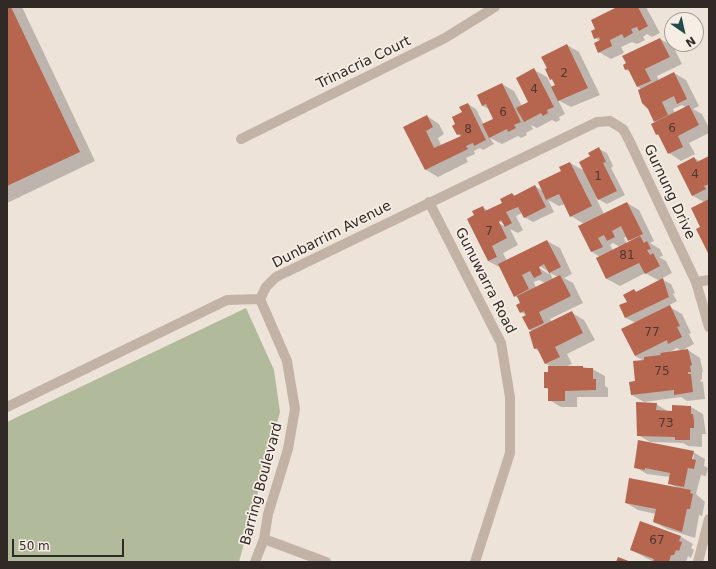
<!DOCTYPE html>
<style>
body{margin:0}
#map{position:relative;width:716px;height:569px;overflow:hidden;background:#ede3d9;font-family:"DejaVu Sans",sans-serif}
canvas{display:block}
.frame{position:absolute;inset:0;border:8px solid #312926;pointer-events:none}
.north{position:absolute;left:664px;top:12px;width:40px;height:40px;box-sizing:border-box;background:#f6ede5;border:1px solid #a79f99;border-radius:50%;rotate:146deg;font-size:11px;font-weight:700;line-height:16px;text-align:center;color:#312926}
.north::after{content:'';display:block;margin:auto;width:14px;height:18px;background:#224b4d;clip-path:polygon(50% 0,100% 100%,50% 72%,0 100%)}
.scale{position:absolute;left:12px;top:539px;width:112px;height:18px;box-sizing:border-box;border:2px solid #312926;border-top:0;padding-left:5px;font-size:12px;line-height:14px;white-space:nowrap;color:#312926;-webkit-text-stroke:3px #f6ede5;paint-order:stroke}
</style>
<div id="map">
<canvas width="716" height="569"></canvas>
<div class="frame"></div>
<div class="north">N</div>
<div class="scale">50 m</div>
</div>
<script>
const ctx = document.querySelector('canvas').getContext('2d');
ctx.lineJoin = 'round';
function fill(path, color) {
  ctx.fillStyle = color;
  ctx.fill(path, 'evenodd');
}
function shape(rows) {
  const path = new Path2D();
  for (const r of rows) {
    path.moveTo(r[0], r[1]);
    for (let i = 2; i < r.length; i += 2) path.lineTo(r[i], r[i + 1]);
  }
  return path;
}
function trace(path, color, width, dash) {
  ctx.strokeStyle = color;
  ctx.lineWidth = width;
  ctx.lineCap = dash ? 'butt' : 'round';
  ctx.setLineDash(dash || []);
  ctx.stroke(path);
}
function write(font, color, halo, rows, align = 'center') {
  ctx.font = font + ' "DejaVu Sans",sans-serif';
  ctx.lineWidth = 3.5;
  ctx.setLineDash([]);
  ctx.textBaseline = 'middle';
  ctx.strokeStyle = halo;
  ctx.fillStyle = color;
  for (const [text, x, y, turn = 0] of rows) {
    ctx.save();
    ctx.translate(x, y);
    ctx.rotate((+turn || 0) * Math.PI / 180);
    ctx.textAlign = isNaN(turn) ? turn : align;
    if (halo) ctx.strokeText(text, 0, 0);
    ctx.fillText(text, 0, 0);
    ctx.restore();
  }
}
fill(shape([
 [246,308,274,370,280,412,239,562,7,562,7,422]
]), '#b1ba9b');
fill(shape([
 [7,7,22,7,95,161,7,203],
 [620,7,646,7,660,33,652,37,647,34,643,37,645,40,637,44,632,42,621,47,624,53,611,59,599,52,600,41,595,38],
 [660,39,673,46,682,64,657,76,659,81,674,73,686,80,699,106,693,109,702,114,709,128,709,133,689,143,695,154,681,161,669,153,660,136,657,134,657,123,649,108,643,90,638,87,631,72,626,70,627,64,624,57],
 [682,105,687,108,675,113,673,109],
 [567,45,579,52,600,95,571,107,558,100,565,114,559,117,560,120,556,122,552,120,537,128,531,125,533,129,526,133,527,135,521,138,518,136,502,144,490,138,494,144,483,150,480,148,474,151,475,154,466,158,468,162,438,177,426,170,405,128,427,116,439,124,444,134,438,138,441,145,462,137,458,134,463,112,468,104,476,109,484,125,495,119,490,110,483,106,478,96,502,84,514,91,522,106,529,103,534,70,547,77,552,87,556,85,551,79],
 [599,149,607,153,613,166,611,168,625,195,607,204,596,198,604,214,627,203,639,210,654,241,650,243,660,249,663,256,659,257,666,261,672,273,661,279,671,284,675,293,673,294,677,301,668,306,682,314,691,333,689,334,694,344,681,351,677,348,668,353,688,350,700,358,703,372,702,372,702,379,700,381,703,382,705,399,687,401,681,397,644,402,632,395,644,361,635,356,636,323,626,318,620,306,628,302,634,290,637,292,660,281,645,273,620,286,607,279,597,258,600,257,592,252,579,226,584,224,571,216,565,204,559,206,548,200,554,212,533,222,524,217,522,213,516,216,523,230,518,233,510,229,518,245,503,253,507,261,547,241,560,248,572,274,564,278,573,283,583,303,550,319,552,322,572,313,584,320,595,340,567,354,572,364,565,367,583,367,592,369,605,376,605,386,608,388,608,397,577,397,577,407,561,407,549,400,549,390,545,387,549,365,545,364,539,351,535,349,530,333,533,332,529,329,527,316,521,312,521,304,518,298,515,296,501,268,488,261,476,216,482,207,489,211,503,203,512,194,516,196,535,186,543,191,570,163,585,171,591,156],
 [495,218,504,224,504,226,494,220],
 [627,236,631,241,627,244,624,238],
 [613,243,620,247,613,250,610,245],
 [535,263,549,272,549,274,534,265],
 [550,273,558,277,553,279],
 [539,280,545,283,536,288,534,282],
 [709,157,709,252,702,228,704,202,693,196,694,158,700,161],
 [656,404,669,412,691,407,703,414,706,434,702,434,702,447,688,446,683,443,650,442,638,435],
 [693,452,705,459,704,466,708,468,706,476,701,475,696,494,705,502,702,516,699,515,695,538,667,529,654,522,656,514,638,510,626,503,678,488,669,483,670,477,647,474,635,467],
 [692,455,694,455,692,464],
 [680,536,693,544,691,548,694,550,691,558,688,556,686,562,654,562,631,550]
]), '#0003');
fill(shape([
 [7,7,11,7,80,152,7,186],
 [617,7,638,7,648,26,639,31,637,27,631,29,633,33,624,38,622,34,610,40,612,46,598,53,594,43,600,40,599,37,594,39,591,31,595,29,591,20],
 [660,38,670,57,645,69,651,81,637,87,628,69,625,70,623,65,626,63,622,56],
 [567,44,588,88,558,101,551,87,555,85,552,79,550,80,545,69,547,68,541,57],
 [534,68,554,107,547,110,548,113,543,116,541,113,524,122,516,108,528,102,516,78],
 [674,72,687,99,677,104,674,96,662,102,668,115,654,122,648,109,642,103,638,90],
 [502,83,521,122,514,125,516,128,508,132,507,129,489,138,482,124,493,119,486,104,482,106,477,95],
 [468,103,486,140,474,146,473,143,466,146,468,149,425,170,403,127,427,115,433,127,426,131,434,148,461,136,460,134,457,135,452,126,455,124,452,117,462,112,459,107],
 [689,105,699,125,678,136,683,147,668,154,658,134,656,135,651,124],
 [599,147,606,162,603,163,617,191,598,200,579,162,590,156,588,153],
 [709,156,709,184,704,186,706,189,692,196,677,166,694,157,697,162],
 [570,162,592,206,570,217,559,194,546,200,538,182,561,171,559,167],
 [535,185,546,207,524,218,518,207,506,212,512,223,505,227,501,220,499,222,507,238,492,246,497,257,488,261,467,219,474,215,472,211,483,206,485,211,502,203,500,199,512,193,514,196],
 [709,199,709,255,696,229,700,227,691,208],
 [627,202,643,234,628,241,621,226,612,231,615,237,607,241,604,235,598,238,603,247,591,252,578,226],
 [640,236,644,243,647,241,651,249,647,250,650,255,653,253,660,266,645,274,639,263,606,279,596,258],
 [547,240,561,267,549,273,544,264,539,267,542,274,534,278,530,271,522,275,529,289,514,297,498,264],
 [560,275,571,296,539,312,544,323,529,330,522,317,526,315,524,311,520,313,516,305,520,303,517,296],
 [663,278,669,297,625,318,619,305,627,302,623,295,634,289,636,292],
 [670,305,680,326,677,327,682,337,668,344,667,340,635,356,621,329],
 [572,311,583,333,555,347,560,357,545,364,537,348,534,349,529,332],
 [688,349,692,365,690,366,691,372,688,372,688,374,691,374,693,392,674,395,674,390,631,395,629,382,635,381,633,361,644,360,644,357,661,355,660,353],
 [548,366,583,366,583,368,593,368,593,379,596,379,596,390,565,391,565,401,548,401,548,388,544,388,544,372,548,372],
 [636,402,657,403,656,410,672,411,672,405,691,406,691,414,693,414,694,421,694,428,690,428,690,440,675,440,675,437,637,436],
 [638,440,694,451,692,459,696,460,694,469,688,468,684,487,668,484,670,473,645,468,645,470,634,468],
 [629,478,691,490,690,493,693,494,690,509,687,509,682,532,653,522,656,509,625,503],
 [640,521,681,536,679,541,682,542,679,551,676,550,674,555,671,555,669,562,653,562,654,559,630,550],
 [618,557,631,562,616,562]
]), '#b6654f');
trace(shape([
 [241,139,445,38,495,7],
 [429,202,501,343,510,397,510,453,475,562],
 [696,282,709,280],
 [7,407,227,300,260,299,266,287,276,277,597,122,610,121,623,129,629,140,696,282,709,327],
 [264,539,326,562],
 [255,562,264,539,268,514,288,449,295,409,287,361,260,299],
 [698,562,709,519]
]), '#c3b3a7', 10);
write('12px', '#523830', null, [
 ["2",564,74],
 ["4",534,90],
 ["6",503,113],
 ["6",672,129],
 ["8",468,130],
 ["4",695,175],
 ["1",598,177],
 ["7",489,232],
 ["81",627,256],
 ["77",652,333],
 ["75",662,372],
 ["73",666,424],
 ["67",657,541]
]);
write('14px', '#312926', '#f6ede5', [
 ["Trinacria Court",364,63,-26],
 ["Gurnung Drive",669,192,65],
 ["Dunbarrim Avenue",332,235,-27],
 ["Gunuwarra Road",485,281,63],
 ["Barring Boulevard",262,484,-75]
]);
</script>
